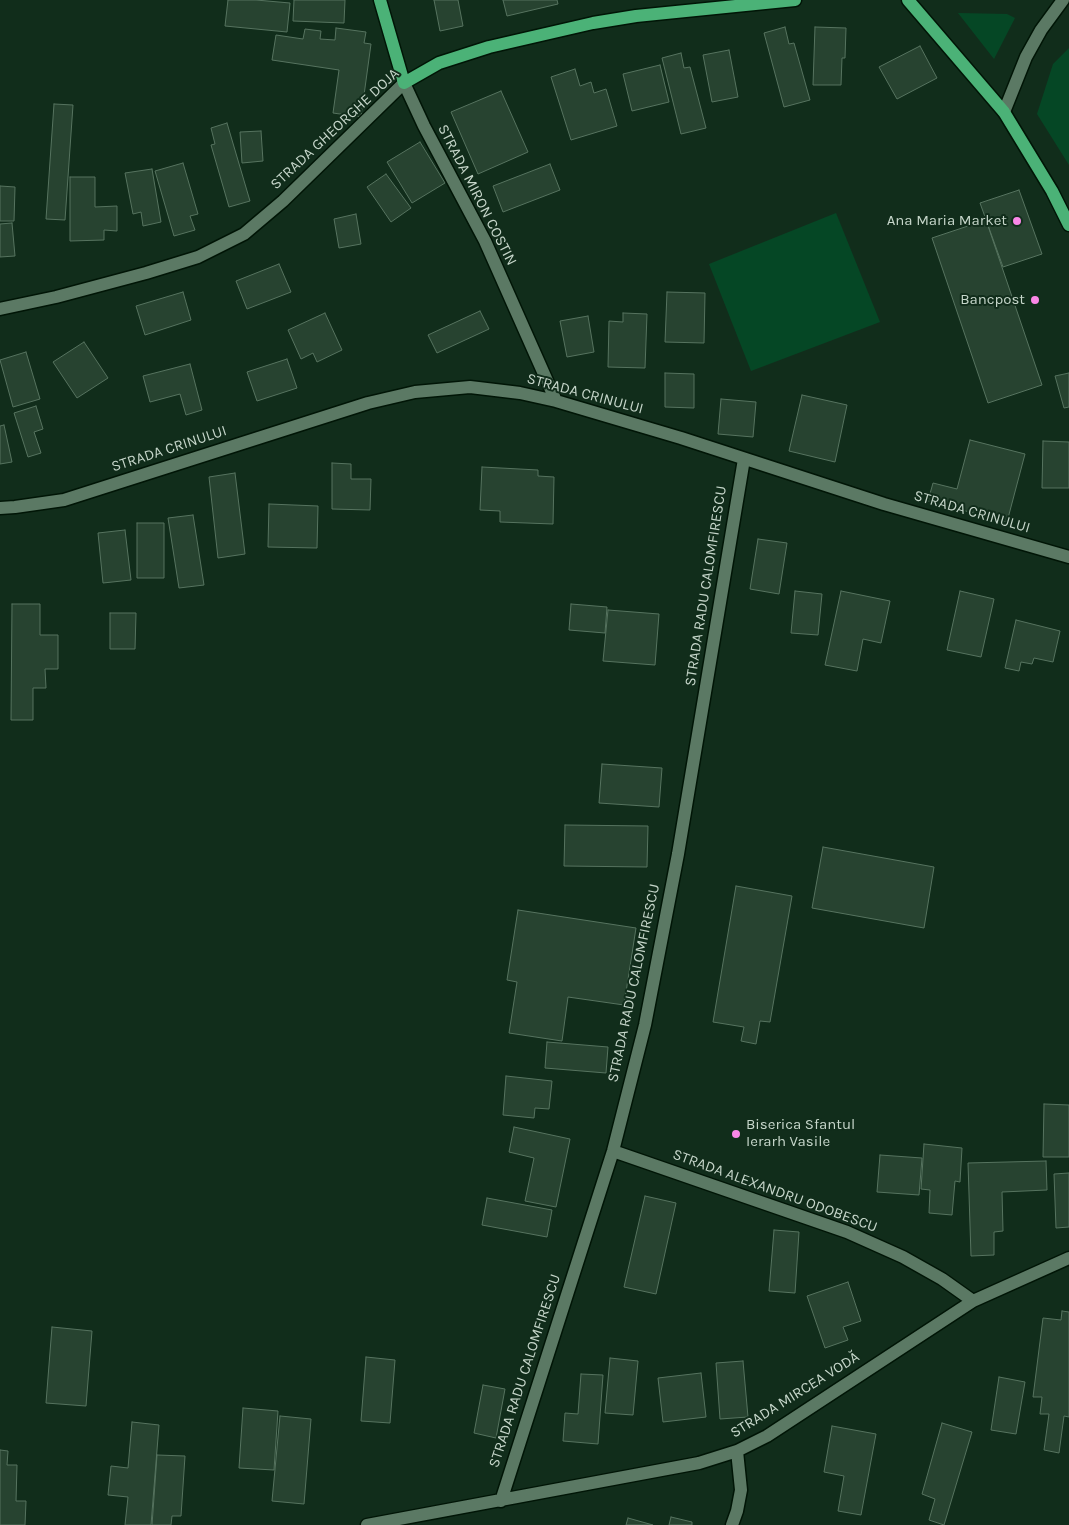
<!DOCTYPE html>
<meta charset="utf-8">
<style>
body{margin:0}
canvas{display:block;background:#112d1b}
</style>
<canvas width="1069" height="1525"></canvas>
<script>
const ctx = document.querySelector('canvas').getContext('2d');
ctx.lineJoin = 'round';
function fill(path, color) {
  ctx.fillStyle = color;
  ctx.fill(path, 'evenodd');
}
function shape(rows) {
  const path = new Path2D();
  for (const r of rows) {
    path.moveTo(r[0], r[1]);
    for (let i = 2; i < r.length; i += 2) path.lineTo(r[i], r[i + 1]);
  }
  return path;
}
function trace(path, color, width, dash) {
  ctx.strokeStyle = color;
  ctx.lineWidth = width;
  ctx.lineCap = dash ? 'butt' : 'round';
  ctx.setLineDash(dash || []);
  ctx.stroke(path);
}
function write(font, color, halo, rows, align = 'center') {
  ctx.font = font + ' Karla,sans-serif';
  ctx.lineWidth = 4;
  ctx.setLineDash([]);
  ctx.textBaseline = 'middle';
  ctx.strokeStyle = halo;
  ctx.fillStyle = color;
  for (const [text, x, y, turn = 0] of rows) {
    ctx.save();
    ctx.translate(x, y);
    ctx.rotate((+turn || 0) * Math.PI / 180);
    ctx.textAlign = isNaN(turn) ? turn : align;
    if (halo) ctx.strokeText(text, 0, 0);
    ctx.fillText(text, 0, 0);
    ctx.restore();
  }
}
fill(shape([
 [958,13,1007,14,1015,18,994,59],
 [1069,48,1069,165,1037,114,1053,64],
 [836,213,880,322,751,371,709,264]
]), '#054725');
const building = shape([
 [228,0,256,0,290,3,287,32,225,26,228,0],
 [294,0,345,0,344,23,293,21,294,0],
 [434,0,458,0,463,26,440,31,434,0],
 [503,0,557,0,558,4,507,16,503,0],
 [785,27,789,44,794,43,810,100,784,107,764,33,785,27],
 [815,27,846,28,845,58,842,58,841,85,813,85,815,27],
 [336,28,366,32,364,43,371,44,361,117,333,113,339,70,272,60,276,35,303,39,305,29,321,31,320,39,335,40,336,28],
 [920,46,937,78,897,99,879,67,920,46],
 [729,50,738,97,712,102,703,55,729,50],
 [681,53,684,68,690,67,706,128,681,134,662,58,681,53],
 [660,65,669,102,632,111,623,74,660,65],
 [575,69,580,86,591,82,594,93,606,89,617,126,571,140,551,77,575,69],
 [501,91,528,152,478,174,451,112,501,91],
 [54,104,73,105,65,220,46,219,54,104],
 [227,123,250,201,229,207,211,145,215,144,211,128,227,123],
 [261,131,263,161,242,163,240,132,261,131],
 [420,142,445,183,412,203,387,162,420,142],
 [183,163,198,214,190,216,195,230,174,236,155,171,183,163],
 [550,164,560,190,503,212,493,186,550,164],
 [152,169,161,222,143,226,141,212,133,214,125,173,152,169],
 [386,174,411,208,391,222,367,187,386,174],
 [70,177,95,177,95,207,117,206,117,231,104,230,104,240,70,241,70,177],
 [0,186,15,187,14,221,0,221,0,186],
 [1019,190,1042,254,1003,267,980,203,1019,190],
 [356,214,361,244,339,248,334,219,356,214],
 [986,220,1042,385,988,403,932,238,986,220],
 [12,223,15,256,0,257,0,224,12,223],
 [279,264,291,292,247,309,236,281,279,264],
 [183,292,191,320,145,335,136,306,183,292],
 [667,292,705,293,704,343,665,342,667,292],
 [480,311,489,329,437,353,428,335,480,311],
 [325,313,342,350,317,362,313,353,301,359,288,330,325,313],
 [623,313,647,314,645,368,608,367,609,321,623,322,623,313],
 [588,316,594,352,567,357,560,321,588,316],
 [84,342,108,378,77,398,53,362,84,342],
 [26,352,40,399,13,407,0,360,26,352],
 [287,359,297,388,257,401,247,372,287,359],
 [190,364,202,410,186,415,180,394,150,402,143,376,190,364],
 [665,373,694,374,694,408,665,407,665,373],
 [1069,373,1069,407,1064,408,1055,376,1069,373],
 [802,395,847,405,835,462,789,451,802,395],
 [721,399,756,402,753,437,718,434,721,399],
 [36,406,43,429,34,432,41,453,28,457,14,413,36,406],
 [4,425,12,462,0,464,0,426,4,425],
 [970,440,1025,454,1007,522,928,501,933,483,957,489,970,440],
 [1043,441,1069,442,1069,488,1042,488,1043,441],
 [332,463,351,464,351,479,371,479,370,510,332,509,332,463],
 [482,467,538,470,538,476,554,477,553,524,500,522,500,511,480,510,482,467],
 [235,473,245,554,218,558,209,477,235,473],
 [269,504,318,506,317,548,268,547,269,504],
 [193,515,204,585,179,588,168,518,193,515],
 [137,523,164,523,164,578,137,578,137,523],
 [125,530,131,580,103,583,98,533,125,530],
 [758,539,787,543,779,594,750,589,758,539],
 [795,591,822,594,818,635,791,633,795,591],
 [841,591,890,601,881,643,863,639,857,671,825,665,841,591],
 [960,591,994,599,981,657,947,650,960,591],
 [12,604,40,604,40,635,58,635,58,669,45,669,46,688,33,688,33,720,11,720,12,604],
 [571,604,607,607,605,633,569,630,571,604],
 [608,610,659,614,655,665,603,661,608,610],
 [110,613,136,613,135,649,110,649,110,613],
 [1016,620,1060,631,1053,662,1034,658,1032,664,1021,662,1019,671,1005,668,1016,620],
 [602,764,662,768,659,807,599,803,602,764],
 [565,825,648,826,647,867,564,866,565,825],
 [823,847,934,867,924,928,812,908,823,847],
 [736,886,792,896,770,1022,760,1021,756,1044,741,1041,744,1027,713,1022,736,886],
 [518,910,636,928,624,1005,568,997,562,1041,509,1033,517,982,507,980,518,910],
 [547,1042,608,1047,606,1073,545,1068,547,1042],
 [506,1076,552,1081,549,1109,535,1108,534,1118,503,1115,506,1076],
 [1044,1104,1069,1105,1069,1157,1043,1157,1044,1104],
 [514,1127,570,1139,556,1207,525,1201,534,1158,509,1152,514,1127],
 [924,1144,962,1148,960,1182,955,1181,952,1215,929,1213,930,1190,921,1189,924,1144],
 [880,1155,922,1158,919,1195,877,1192,880,1155],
 [1046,1161,1047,1190,1002,1192,1003,1231,994,1232,994,1255,971,1256,968,1163,1046,1161],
 [1069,1173,1069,1227,1056,1228,1054,1174,1069,1173],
 [645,1196,676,1203,656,1294,624,1287,645,1196],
 [487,1198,552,1210,547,1237,482,1225,487,1198],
 [774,1230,799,1232,795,1293,769,1291,774,1230],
 [848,1282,861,1321,843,1327,848,1340,825,1348,807,1296,848,1282],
 [1062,1311,1069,1312,1069,1417,1064,1416,1059,1453,1044,1450,1049,1414,1040,1414,1042,1397,1033,1397,1043,1318,1061,1320,1062,1311],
 [52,1327,92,1331,86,1406,46,1403,52,1327],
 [366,1357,395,1360,390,1423,361,1421,366,1357],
 [610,1358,638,1361,633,1415,605,1413,610,1358],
 [743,1361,748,1417,720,1419,716,1363,743,1361],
 [701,1373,706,1417,663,1422,658,1378,701,1373],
 [581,1374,603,1375,598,1444,563,1441,565,1413,578,1414,581,1374],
 [999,1377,1025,1382,1016,1434,991,1430,999,1377],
 [483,1385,505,1389,496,1438,474,1433,483,1385],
 [243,1408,278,1411,274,1470,239,1468,243,1408],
 [280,1416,311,1419,304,1504,272,1501,280,1416],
 [132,1422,159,1425,151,1525,125,1525,128,1497,108,1495,111,1466,128,1468,132,1422],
 [942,1423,972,1432,944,1525,929,1520,935,1499,922,1494,942,1423],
 [832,1426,876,1434,861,1515,838,1511,844,1476,824,1472,832,1426],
 [0,1450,8,1451,7,1465,17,1465,16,1501,26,1501,25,1525,0,1525,0,1450],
 [157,1455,185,1456,181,1516,172,1516,171,1525,152,1525,157,1455],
 [671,1517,692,1522,692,1525,669,1525,671,1517],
 [628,1518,653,1525,626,1525,628,1518]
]);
fill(building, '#274330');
trace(building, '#56735f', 1);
const minor = shape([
 [1004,112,1026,57,1041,30,1063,0],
 [0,309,56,297,146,273,198,257,244,234,283,201,404,83,424,126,485,241,556,401],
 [0,508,15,507,64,500,368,403,415,392,470,387,520,393,556,401,681,438,884,504,1069,557],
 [613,1151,847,1232,903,1257,942,1279,973,1301],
 [501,1501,613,1151,645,1025,678,854,744,459],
 [367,1525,699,1463,737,1451,767,1436,973,1301,1069,1258],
 [732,1525,737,1511,741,1490,737,1451]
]);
const major = shape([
 [380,0,404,83,439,63,489,47,593,23,636,16,795,0],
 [908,0,1004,112,1052,191,1069,225]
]);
trace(minor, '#001506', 15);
trace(major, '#001506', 15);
trace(minor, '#5b7964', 12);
trace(major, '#4bb277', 12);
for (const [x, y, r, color] of [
 [1017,221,5,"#fa87e7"],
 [1035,300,5,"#fa87e7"],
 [736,1134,5,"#fa87e7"]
]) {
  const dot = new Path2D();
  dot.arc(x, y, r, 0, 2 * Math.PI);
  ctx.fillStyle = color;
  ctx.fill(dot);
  trace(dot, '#112d1b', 2);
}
write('15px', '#c6d6ca', '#112d1b', [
 ["STRADA GHEORGHE DOJA",335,129,-43],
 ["STRADA MIRON COSTIN",477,195,63],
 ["STRADA CRINULUI",585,394,15],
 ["STRADA CRINULUI",169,449,-18],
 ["STRADA CRINULUI",972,512,16],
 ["STRADA RADU CALOMFIRESCU",706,586,-81],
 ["STRADA RADU CALOMFIRESCU",634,983,-78],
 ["STRADA ALEXANDRU ODOBESCU",775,1191,20],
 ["STRADA RADU CALOMFIRESCU",525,1371,-72],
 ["STRADA MIRCEA VODĂ",795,1395,-32]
]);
write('15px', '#c6d6ca', '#112d1b', [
 ["Ana Maria Market",1007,221],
 ["Bancpost",1025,300],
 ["Biserica Sfantul",746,1125,"left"],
 ["Ierarh Vasile",746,1142,"left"]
], 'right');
</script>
